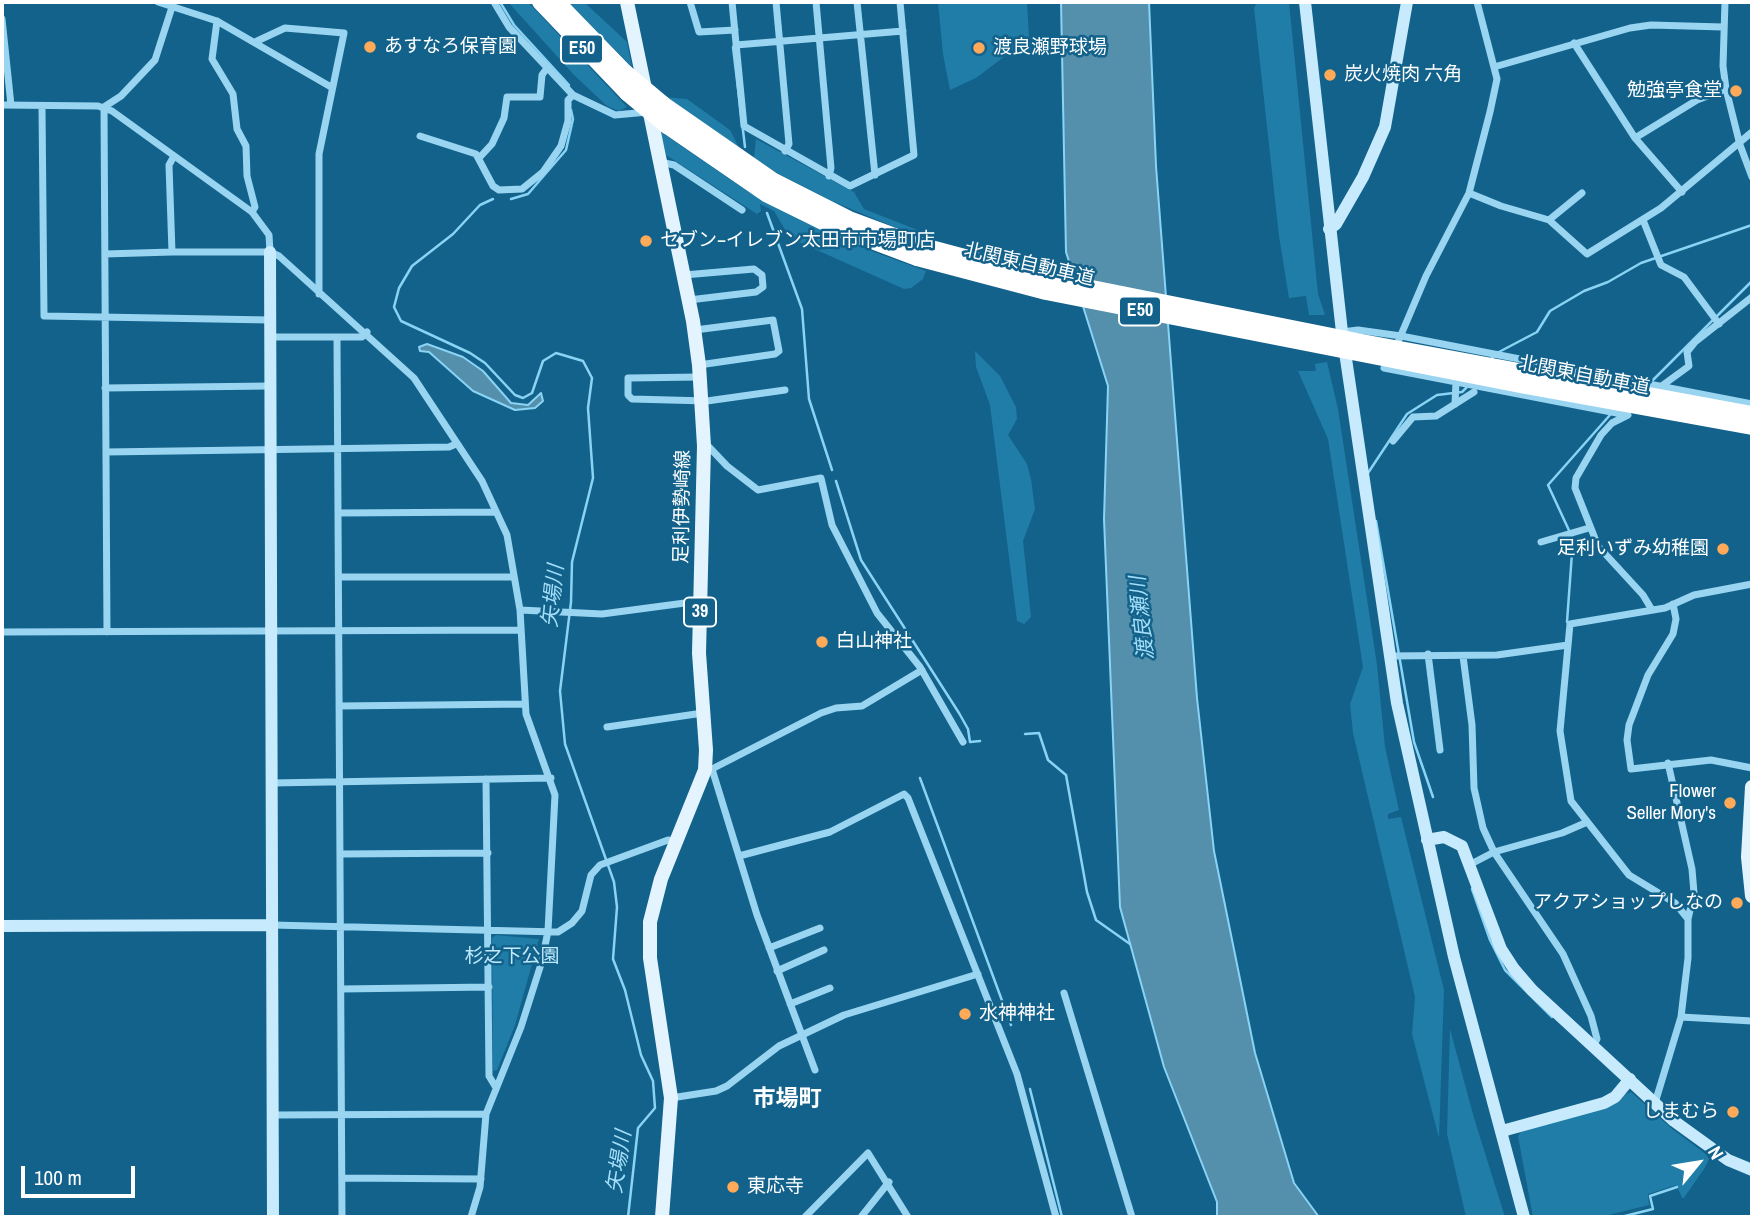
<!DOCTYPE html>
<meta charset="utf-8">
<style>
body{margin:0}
#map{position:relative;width:1754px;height:1219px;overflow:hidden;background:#12628b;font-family:"Archivo Narrow",sans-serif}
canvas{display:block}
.frame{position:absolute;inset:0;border:4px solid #fff;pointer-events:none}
.north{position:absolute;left:1663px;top:1128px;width:70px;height:70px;-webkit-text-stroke:5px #12628b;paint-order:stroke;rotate:60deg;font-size:19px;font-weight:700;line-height:28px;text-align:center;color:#fff}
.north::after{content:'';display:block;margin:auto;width:24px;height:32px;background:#fff;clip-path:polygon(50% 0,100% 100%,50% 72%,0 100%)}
.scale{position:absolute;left:21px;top:1166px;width:114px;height:32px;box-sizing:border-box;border:4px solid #fff;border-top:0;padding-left:9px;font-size:21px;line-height:24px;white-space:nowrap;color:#fff;-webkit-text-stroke:5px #12628b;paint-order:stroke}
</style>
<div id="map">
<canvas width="1754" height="1219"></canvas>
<div class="frame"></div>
<div class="north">N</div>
<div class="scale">100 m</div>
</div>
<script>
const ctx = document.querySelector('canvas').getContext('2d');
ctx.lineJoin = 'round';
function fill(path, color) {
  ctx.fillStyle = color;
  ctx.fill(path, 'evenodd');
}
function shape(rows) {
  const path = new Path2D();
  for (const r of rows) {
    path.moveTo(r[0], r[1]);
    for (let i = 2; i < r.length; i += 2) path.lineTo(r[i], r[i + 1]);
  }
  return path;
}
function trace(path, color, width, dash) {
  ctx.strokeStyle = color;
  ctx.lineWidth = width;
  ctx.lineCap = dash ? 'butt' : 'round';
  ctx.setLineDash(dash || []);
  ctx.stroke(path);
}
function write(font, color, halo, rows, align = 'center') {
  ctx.font = font + ' "Archivo Narrow","Noto Sans JP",sans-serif';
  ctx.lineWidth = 5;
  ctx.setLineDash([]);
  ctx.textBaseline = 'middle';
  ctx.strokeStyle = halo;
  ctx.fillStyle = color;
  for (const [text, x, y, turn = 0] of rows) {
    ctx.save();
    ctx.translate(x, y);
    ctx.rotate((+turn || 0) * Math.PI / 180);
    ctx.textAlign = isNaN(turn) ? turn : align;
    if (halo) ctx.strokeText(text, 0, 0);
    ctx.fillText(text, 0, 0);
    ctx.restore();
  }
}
fill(shape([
 [508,2,528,2,627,107,619,111,607,106,575,76],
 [568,2,584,2,627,42,632,67],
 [938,2,1027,2,1029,38,976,78,950,90,943,54],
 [1257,2,1289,2,1318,294,1325,315,1309,315,1306,296,1289,298,1279,236,1254,8],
 [664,97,687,99,730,130,740,150],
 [661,132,750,193,858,246,926,271,923,279,911,288,904,289,790,238,774,211,760,204,761,211,757,214,666,155],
 [756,139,854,192,864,209,920,231,921,238,834,202,779,174,754,158],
 [975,351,1000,376,1016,407,1017,419,1008,435,1027,464,1031,479,1035,509,1023,541,1031,617,1024,624,1017,621,990,405,976,367],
 [1327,362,1338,409,1377,665,1385,747,1399,810,1388,814,1388,819,1401,817,1444,990,1439,1138,1412,1034,1415,997,1353,733,1350,704,1363,667,1328,439,1298,371,1316,371,1315,364],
 [496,935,539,939,515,1025,497,1070,493,1071,492,938],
 [1450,1029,1474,1118,1505,1217,1466,1217,1447,1134],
 [1631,1092,1671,1128,1707,1155,1709,1159,1704,1169,1683,1199,1676,1185,1648,1194,1649,1205,1600,1217,1533,1217,1518,1136,1521,1132]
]), '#207da8');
const water = shape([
 [1061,2,1149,2,1156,166,1173,389,1197,698,1214,851,1255,1053,1294,1183,1319,1217,1217,1217,1217,1202,1164,1067,1120,907,1104,519,1108,386,1066,252,1061,2],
 [427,344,463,357,483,371,511,403,528,405,541,393,543,401,535,408,515,410,473,391,429,352,420,351,419,347,427,344]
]);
fill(water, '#548fac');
trace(water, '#8ad3f5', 2);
trace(shape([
 [500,2,514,25,569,85],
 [733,47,745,147],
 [493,199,480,205,453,234,412,266,399,288,394,307,401,321,470,353,485,363,515,395,523,398,532,393,543,361,556,353,583,361,592,378,588,408,593,478,572,562,571,602,560,691,565,744,614,882,617,907,613,959,625,990,641,1055,653,1081,655,1108,638,1128,628,1217],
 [511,199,528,194,566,150,573,119,571,110],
 [767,213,802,309,809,399,832,470],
 [1490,360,1497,353,1537,332,1550,311,1584,291,1608,282,1641,263,1752,225],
 [1651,382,1752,281],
 [1368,473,1407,414,1437,395,1462,392,1468,386],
 [836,481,861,560,959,713,968,729,970,742,980,741],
 [1376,521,1414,742,1433,797],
 [1567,622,1573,539,1548,485,1610,415],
 [1025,734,1039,733,1048,760,1066,775,1087,892,1096,920,1130,944],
 [920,778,1011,1025],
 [1472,889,1490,940,1505,970,1552,1017],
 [1030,1089,1062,1217],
 [1621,1217,1653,1209,1650,1196,1677,1187]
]), '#8ad3f5', 2.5);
trace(shape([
 [158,2,217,21,331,87],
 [494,2,509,27,573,95,615,115,648,112],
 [690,2,699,32,735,30],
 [732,2,744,126,850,186,914,155,900,2],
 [776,2,789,144,785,151],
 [816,2,831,168,829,176],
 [857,2,875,175],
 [1725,2,1723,66,1726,89,1740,145,1752,177],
 [2,19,11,105],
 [217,21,212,59,233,94,237,129,246,146,247,176,255,207,252,212],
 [255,42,285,28,344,33,319,154,319,294],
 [1574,43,1635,138],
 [736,45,903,31],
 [1494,67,1630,28,1651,25,1723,27],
 [2,105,98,106,112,111,252,212,269,235,270,252],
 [42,107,44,316,270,320],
 [104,107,107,632],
 [104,107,121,96,155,60,173,4],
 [420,136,476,154,493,186,499,190,522,189,543,172,561,146,568,121,568,100,573,95],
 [480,157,492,144,504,118,507,97,540,97,542,75,547,68],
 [660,162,674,165,742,210],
 [1682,192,1635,138,1697,100,1726,89],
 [1469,193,1501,206,1549,220,1587,254,1661,208,1752,132],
 [1549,220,1582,193],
 [1643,220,1661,265,1684,277,1719,324],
 [172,252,270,252,279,256,414,378,482,481,507,535,520,610,526,714,555,795,548,931,542,961,521,1027,486,1114,480,1187,471,1217],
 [105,254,172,252,169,165,174,156],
 [684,275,754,269,762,275,763,287,756,292,689,300],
 [695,330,773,320,779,351,775,354,699,365],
 [1342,332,1358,330,1401,336,1752,404],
 [270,337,362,337,367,332],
 [337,338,342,1217],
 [1395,349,1426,276,1469,193,1490,112,1497,79,1477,2],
 [1390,360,1384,368,1627,415],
 [699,377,628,378,628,395,632,399,707,401,785,390],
 [105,388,270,386],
 [1652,393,1689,366,1687,352,1695,342,1752,297],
 [1455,404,1456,382],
 [1628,415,1612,423,1601,435,1576,478,1575,488,1598,546,1643,595,1652,610],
 [1393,441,1413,417,1436,416,1474,392],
 [705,447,709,447,727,466,758,490,821,478,832,525,877,613,920,667,963,742],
 [106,452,449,447,456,444],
 [338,513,496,512],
 [1541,542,1589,528],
 [339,577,514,577],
 [1673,604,1676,619,1673,634,1648,675,1629,725,1627,740,1631,769,1711,760,1752,768],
 [520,610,602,614,700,601],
 [2,632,521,630],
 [1428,654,1440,750],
 [1389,656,1497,655,1568,645],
 [1463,656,1472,725,1474,788,1483,828,1494,852,1471,864],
 [339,706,525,704],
 [607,727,703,713],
 [712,769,757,915,815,1070],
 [710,770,821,713,836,708,862,706,922,670],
 [486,779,489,1076,495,1086],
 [272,783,551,778],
 [1585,823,1562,833,1494,852,1563,954,1591,1016,1597,1039,1594,1045],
 [340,854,488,853],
 [739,856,830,832,904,794,908,798,1017,1074,1056,1217],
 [1688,919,1675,903,1629,875,1571,801,1560,731,1570,624,1665,608,1694,595,1752,584],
 [272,925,558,932,572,923,582,911,591,875,600,865,668,840,674,841],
 [769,948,820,928],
 [777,971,824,950],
 [341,989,489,987],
 [1064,993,1132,1217],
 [790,1004,830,988],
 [1681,1017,1752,1021],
 [671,1098,716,1091,727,1086,779,1046,844,1015,978,974],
 [1655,1103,1681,1017,1688,958,1688,919,1694,893,1692,869,1668,763],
 [273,1115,486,1114],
 [342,1178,481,1179],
 [805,1217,868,1153,908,1217],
 [861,1217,889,1182]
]), '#99d4f1', 7);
trace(shape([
 [1305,2,1342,332,1397,703,1454,957,1524,1217],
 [1329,229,1336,224,1363,177,1385,127,1407,2],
 [270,252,273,1217],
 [1427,840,1444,837,1462,846,1501,949,1514,969,1532,990,1674,1121,1728,1160,1752,1170],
 [2,926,272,925],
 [1502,1131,1604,1103,1615,1097,1630,1079]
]), '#c7eafc', 12);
trace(shape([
 [627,2,693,321,699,365,704,446,699,653,706,750,705,770,661,879,650,922,650,958,671,1098,662,1217],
 [1752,787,1748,857,1752,896]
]), '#e3f4ff', 14);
trace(shape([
 [540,2,627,93],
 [557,2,626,73],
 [663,104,774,181,849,219,916,244],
 [667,126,766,194,827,224,917,258]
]), '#fff', 16);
trace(shape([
 [626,73,663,104],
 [627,93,667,126],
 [916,244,1047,279,1362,342,1752,414],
 [917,258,1046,292,1520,385,1752,427]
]), '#fff', 16);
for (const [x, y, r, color] of [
 [370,47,7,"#ffaa59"],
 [979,48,7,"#ffaa59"],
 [1330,75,7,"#ffaa59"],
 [1736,91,7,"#ffaa59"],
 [646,241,7,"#ffaa59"],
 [1723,549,7,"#ffaa59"],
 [822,642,7,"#ffaa59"],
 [1730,803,7,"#ffaa59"],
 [1737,903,7,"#ffaa59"],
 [965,1014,7,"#ffaa59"],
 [1733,1112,7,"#ffaa59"],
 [733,1187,7,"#ffaa59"]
]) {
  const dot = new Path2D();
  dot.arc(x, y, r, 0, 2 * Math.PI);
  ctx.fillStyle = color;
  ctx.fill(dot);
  trace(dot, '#12628b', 2.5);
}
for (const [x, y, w] of [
 [582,49,42],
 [1140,311,42],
 [700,612,32]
]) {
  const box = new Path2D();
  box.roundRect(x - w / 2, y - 14.5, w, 29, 5);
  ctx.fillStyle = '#12628b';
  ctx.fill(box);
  trace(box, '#fff', 2);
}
write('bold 18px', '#fff', null, [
 ["E50",582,49],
 ["E50",1140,311],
 ["39",700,612]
]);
write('19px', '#fff', '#12628b', [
 ["あすなろ保育園",384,47],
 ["渡良瀬野球場",993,48],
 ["炭火焼肉 六角",1344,75],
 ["勉強亭食堂",1722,91,"right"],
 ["セブン−イレブン太田市市場町店",660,241],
 ["足利いずみ幼稚園",1709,549,"right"],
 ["白山神社",836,642],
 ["Flower",1716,792,"right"],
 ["Seller Mory's",1716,814,"right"],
 ["アクアショップしなの",1723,903,"right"],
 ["水神神社",979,1014],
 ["しまむら",1719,1112,"right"],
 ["東応寺",747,1187]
], 'left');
write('19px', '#fff', '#12628b', [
 ["北関東自動車道",1029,265,13],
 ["北関東自動車道",1584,376,11],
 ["足利伊勢崎線",683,507,-89]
]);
write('19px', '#bfe9fc', '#12628b', [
 ["杉之下公園",512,957]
]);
write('italic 21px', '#a4def8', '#12628b', [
 ["矢場川",554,596,-84],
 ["渡良瀬川",1143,618,-96],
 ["矢場川",620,1162,-81]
]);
write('bold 23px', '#fff', '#12628b', [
 ["市場町",787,1100]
]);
</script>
